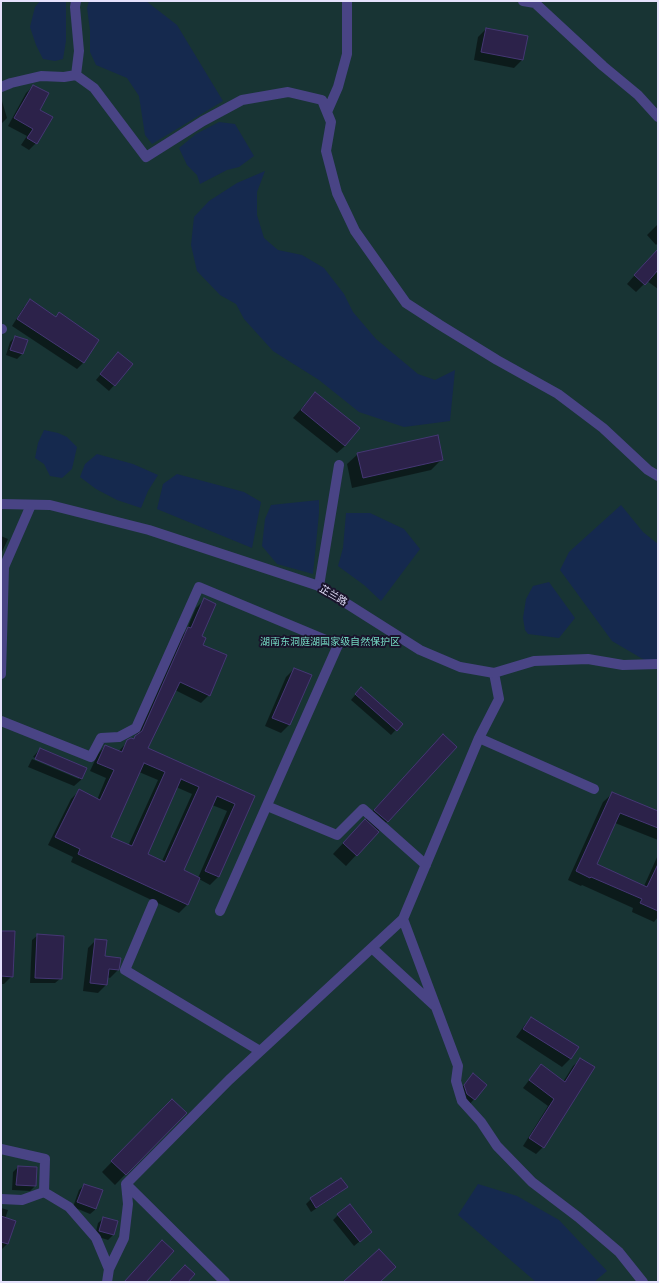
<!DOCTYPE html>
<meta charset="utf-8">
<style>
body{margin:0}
#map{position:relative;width:659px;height:1283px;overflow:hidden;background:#19142b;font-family:Roboto,sans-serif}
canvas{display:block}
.frame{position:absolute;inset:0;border:2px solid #e5e1fc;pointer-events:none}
</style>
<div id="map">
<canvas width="659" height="1283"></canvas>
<div class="frame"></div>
</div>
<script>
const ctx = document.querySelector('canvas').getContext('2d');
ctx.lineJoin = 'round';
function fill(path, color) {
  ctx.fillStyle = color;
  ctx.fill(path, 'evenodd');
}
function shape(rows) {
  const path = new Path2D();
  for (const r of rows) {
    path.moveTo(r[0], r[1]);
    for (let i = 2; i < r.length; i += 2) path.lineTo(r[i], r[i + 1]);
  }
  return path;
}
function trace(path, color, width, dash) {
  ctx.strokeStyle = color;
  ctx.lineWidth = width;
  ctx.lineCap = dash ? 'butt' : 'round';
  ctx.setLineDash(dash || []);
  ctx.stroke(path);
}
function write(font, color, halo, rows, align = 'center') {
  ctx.font = font + ' Roboto,"Noto Sans SC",sans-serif';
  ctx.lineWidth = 4;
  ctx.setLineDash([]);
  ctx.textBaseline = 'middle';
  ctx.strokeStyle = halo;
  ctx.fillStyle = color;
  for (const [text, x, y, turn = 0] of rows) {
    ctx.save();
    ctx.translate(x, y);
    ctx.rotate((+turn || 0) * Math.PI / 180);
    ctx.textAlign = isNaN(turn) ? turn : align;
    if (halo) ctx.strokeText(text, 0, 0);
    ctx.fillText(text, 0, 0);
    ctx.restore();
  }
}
fill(shape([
 [1,1,658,1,658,1282,1,1282]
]), '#183434');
fill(shape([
 [40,1,66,1,66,41,63,59,55,61,43,59,36,45,30,27,35,7],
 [89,1,146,1,177,25,223,101,152,144,145,135,139,96,127,78,96,65,90,52,90,30,87,8],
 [219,122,235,124,254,156,239,167,227,170,200,184,197,175,187,165,179,148,196,134],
 [265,171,257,192,257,215,264,238,278,250,302,255,324,268,344,294,353,312,376,339,418,374,435,380,455,370,450,421,404,427,359,412,319,380,273,351,244,319,236,304,220,295,197,271,191,245,194,217,209,201,237,183],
 [44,430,58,433,67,437,77,447,72,469,62,478,50,476,44,464,35,458,38,443],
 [97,454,133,464,158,475,148,491,141,508,117,500,96,489,80,477,85,464],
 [177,474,244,492,261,502,252,548,157,509,163,484],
 [319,500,319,513,313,574,277,564,262,546,265,519,271,505],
 [621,505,643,532,658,544,658,665,641,658,612,641,560,570,569,552],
 [346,513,370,513,404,529,420,549,381,601,364,585,338,566,343,548],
 [549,582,575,618,559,638,528,634,525,630,523,618,526,599,533,586],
 [478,1184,517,1196,559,1220,607,1271,594,1282,536,1282,458,1215]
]), '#15294e');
fill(shape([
 [486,29,526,37,522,60,514,68,474,60,478,37],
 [33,86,38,110,36,143,29,150,21,145,27,136,8,126,26,93],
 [2,101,7,118,1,124,1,102],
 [658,224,658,243,656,245,647,235],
 [658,253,658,289,647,281,636,292,627,284,649,259],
 [31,301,55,318,98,340,83,363,77,369,12,326,24,307],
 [15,337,22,354,17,359,6,355,10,342],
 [118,353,132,365,109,391,96,380],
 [315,393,345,446,337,453,293,418],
 [358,454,442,459,431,470,352,488,347,464],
 [1,536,8,539,1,554],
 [204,600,200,637,209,695,201,703,175,690,146,749,254,797,218,877,210,885,199,879,187,905,179,913,71,862,73,857,48,845,71,799,79,791,97,800,106,778,90,771,98,754,105,746,118,752,128,741,133,740,135,737,181,636,186,631,196,608],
 [139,772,158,780,128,846,109,837],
 [176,787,192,794,162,861,146,854],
 [212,805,227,811,198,878,183,871],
 [294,669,310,676,289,725,281,733,265,726,286,677],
 [356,694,401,724,391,735,351,700],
 [433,746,456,747,346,866,333,854],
 [40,749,86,769,82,779,74,786,28,767,32,759,79,779,79,777,33,757],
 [613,793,658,812,658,840,615,823,595,865,644,886,658,855,658,917,654,922,632,912,633,908,582,885,581,886,568,880,603,802],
 [1,932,12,976,4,984,1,984],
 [38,935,61,978,55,983,30,983,32,940],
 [96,940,104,957,118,970,110,978,107,977,106,985,98,993,83,991,88,948],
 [531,1018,578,1047,570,1059,562,1067,516,1037,524,1026],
 [581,1059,543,1147,536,1154,523,1146,548,1106,523,1088,541,1065,563,1082,573,1066],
 [468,1080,486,1085,469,1105,459,1091],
 [172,1100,185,1113,115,1185,102,1172],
 [18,1167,35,1186,30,1191,12,1190,13,1172],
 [84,1185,96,1209,90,1214,73,1207,79,1190],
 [346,1187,341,1192,311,1212,306,1204,311,1199],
 [1,1208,8,1210,5,1219,14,1222,7,1244,1,1250],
 [338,1215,371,1232,354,1246,333,1220],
 [104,1218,113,1235,108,1240,95,1236,98,1223]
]), '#0007');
const building = shape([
 [486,28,528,36,523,60,481,52,486,28],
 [33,85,49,93,40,110,53,117,37,144,27,138,33,129,14,118,33,85],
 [658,249,658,270,645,285,634,275,658,249],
 [30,299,56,317,59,312,99,340,84,363,17,319,30,299],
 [15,336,28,340,23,354,10,350,15,336],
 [118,352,133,364,115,386,100,374,118,352],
 [315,392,360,428,345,446,301,410,315,392],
 [438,435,443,460,363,478,357,453,438,435],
 [204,598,216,604,202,636,206,638,203,645,227,655,210,696,180,682,148,748,255,796,219,877,205,871,235,804,217,796,184,870,200,878,188,905,78,854,80,849,55,837,79,789,100,800,114,770,97,763,105,745,122,752,127,740,131,738,134,739,135,736,142,731,188,627,191,628,204,598],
 [144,763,165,772,132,846,111,837,144,763],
 [181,779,199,787,165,862,148,854,181,779],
 [294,668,312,675,290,725,272,718,294,668],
 [361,687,403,724,397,731,355,694,361,687],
 [443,734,457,747,388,822,374,810,443,734],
 [40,748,87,768,82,779,35,759,40,748],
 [612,792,658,811,658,828,620,813,597,864,647,887,658,864,658,911,640,903,642,899,591,877,590,878,576,871,612,792],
 [365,819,379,832,357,856,343,843,365,819],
 [1,931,15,931,13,977,1,976,1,931],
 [37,934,64,936,62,979,35,978,37,934],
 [95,939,107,940,105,956,121,958,119,970,109,969,107,985,90,983,95,939],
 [531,1017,579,1047,571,1059,523,1029,531,1017],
 [580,1058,595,1067,544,1148,529,1138,554,1099,529,1080,541,1064,565,1082,580,1058],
 [473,1073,487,1085,475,1100,467,1094,464,1085,473,1073],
 [172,1099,187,1113,126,1175,111,1161,172,1099],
 [18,1166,37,1167,36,1186,16,1185,18,1166],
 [341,1178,348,1187,316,1208,310,1198,341,1178],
 [84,1184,103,1190,96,1209,77,1202,84,1184],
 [350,1204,372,1232,360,1242,337,1214,350,1204],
 [1,1216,16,1221,8,1244,1,1242,1,1216],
 [103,1217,118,1221,114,1235,99,1231,103,1217],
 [162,1240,174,1251,146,1282,124,1282,162,1240],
 [379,1249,396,1267,380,1282,343,1282,379,1249],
 [185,1265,195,1274,188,1282,169,1282,185,1265]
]);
fill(building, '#2c224a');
trace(building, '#453774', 1);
trace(shape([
 [523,1,535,3,603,66,638,95,658,117],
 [76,75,94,88,146,157,203,121,242,100,288,92,322,100,331,122,326,151,337,193,355,231,406,303,440,325,497,360,558,394,603,428,648,470,658,476],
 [1,87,11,83,41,76,64,77,76,75,79,51,75,7,76,1],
 [327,112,338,87,347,54,347,1],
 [1,329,2,329],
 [319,586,339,465],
 [494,673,499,699,479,738,403,919,458,1066,456,1081,462,1101,481,1122,497,1146,532,1182,578,1217,619,1252,643,1282],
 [1,674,4,567,31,505],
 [1,721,91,757,101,738,119,737,136,728,199,587,338,645,220,911],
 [479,738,594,789],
 [267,806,337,835,363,809,426,865],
 [153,904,125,970,260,1051],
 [372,948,435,1006],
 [1,1149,45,1159,44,1192,69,1207,96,1238,109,1269,107,1282],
 [126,1184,225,1282],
 [1,1199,22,1200,44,1192],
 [109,1269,124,1238,128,1204,126,1184,229,1080,403,919]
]), '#494485', 10);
trace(shape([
 [1,504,50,505,149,530,319,586,420,650,460,667,494,673,534,661,588,659,623,665,658,664]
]), '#494485', 10);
write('10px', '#e5e1fc', '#19142b', [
 ["芷兰路",333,596,31]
]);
write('10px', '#73d7c1', '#19142b', [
 ["湖南东洞庭湖国家级自然保护区",330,642]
]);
</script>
